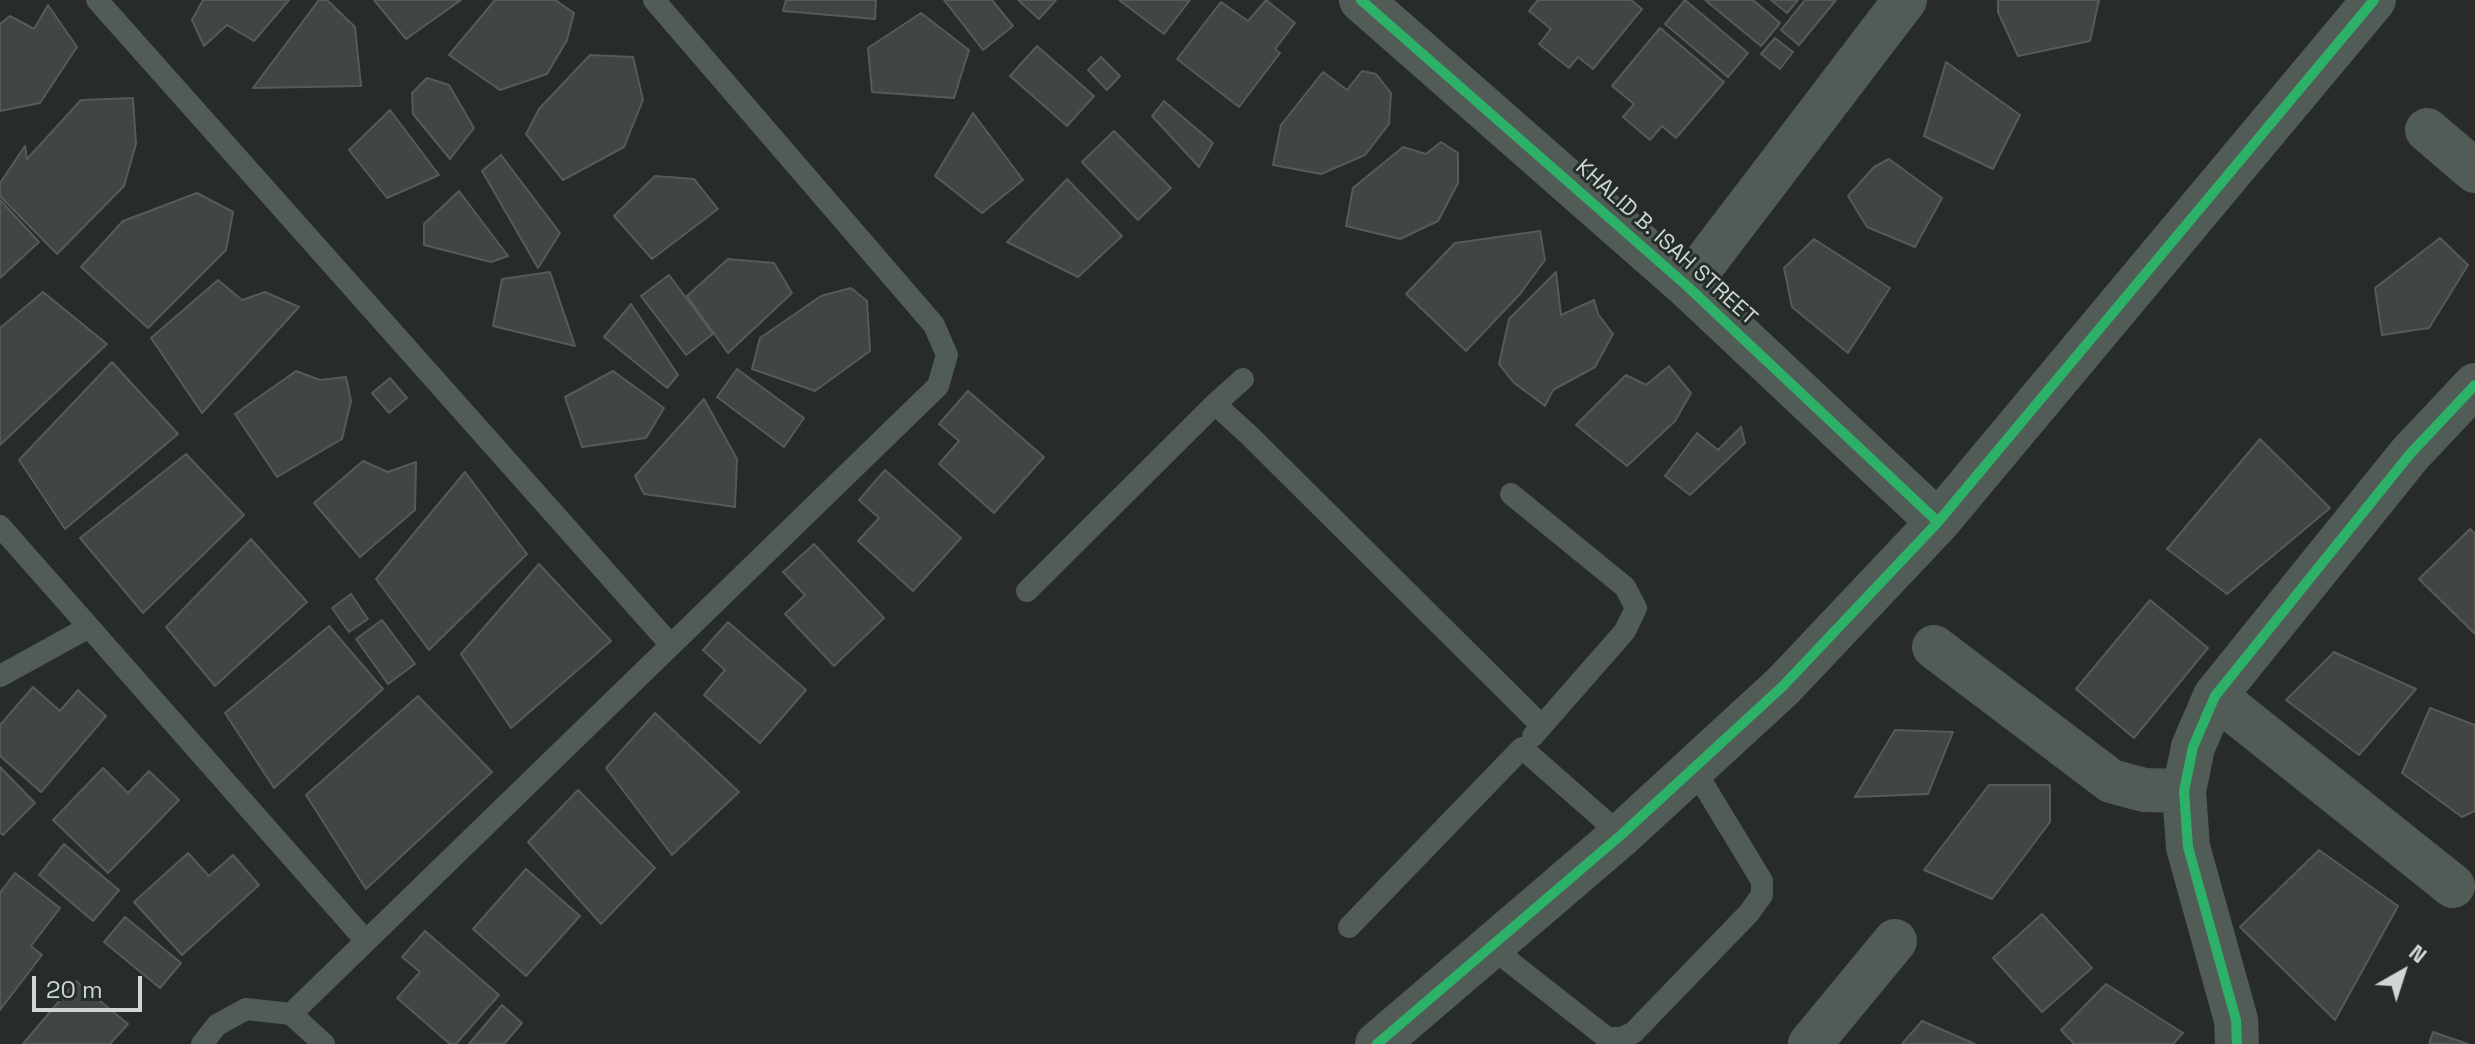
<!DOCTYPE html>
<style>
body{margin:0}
#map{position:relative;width:2475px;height:1044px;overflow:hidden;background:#272b29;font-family:"Space Grotesk",sans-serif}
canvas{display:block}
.north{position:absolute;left:2363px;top:932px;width:80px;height:80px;-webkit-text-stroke:6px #252d28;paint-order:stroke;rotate:39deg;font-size:22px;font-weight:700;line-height:32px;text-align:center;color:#d0d6d2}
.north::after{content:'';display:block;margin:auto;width:28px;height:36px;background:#d0d6d2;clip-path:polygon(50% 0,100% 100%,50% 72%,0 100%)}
.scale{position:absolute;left:32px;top:976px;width:110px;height:36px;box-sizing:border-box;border:4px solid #d0d6d2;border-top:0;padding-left:10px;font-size:24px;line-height:28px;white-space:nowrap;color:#d0d6d2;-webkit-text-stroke:6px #252d28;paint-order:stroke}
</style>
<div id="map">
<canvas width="2475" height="1044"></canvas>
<div class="north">N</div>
<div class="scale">20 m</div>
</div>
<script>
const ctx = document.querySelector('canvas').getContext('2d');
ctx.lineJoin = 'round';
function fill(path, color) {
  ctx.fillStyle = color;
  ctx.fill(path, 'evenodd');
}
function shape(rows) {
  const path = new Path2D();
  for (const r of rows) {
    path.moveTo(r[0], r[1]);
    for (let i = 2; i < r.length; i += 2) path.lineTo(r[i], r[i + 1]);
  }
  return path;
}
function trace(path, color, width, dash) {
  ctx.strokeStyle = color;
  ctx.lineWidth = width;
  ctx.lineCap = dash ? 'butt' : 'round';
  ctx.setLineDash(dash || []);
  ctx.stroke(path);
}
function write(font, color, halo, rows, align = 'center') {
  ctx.font = font + ' "Space Grotesk",sans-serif';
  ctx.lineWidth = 6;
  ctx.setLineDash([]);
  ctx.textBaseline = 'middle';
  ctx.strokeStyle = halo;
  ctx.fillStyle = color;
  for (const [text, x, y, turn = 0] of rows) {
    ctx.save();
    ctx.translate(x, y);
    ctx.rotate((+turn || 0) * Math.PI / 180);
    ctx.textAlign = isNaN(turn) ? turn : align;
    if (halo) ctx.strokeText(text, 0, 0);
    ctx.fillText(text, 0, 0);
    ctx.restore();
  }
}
const building = shape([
 [203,0,289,0,254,41,227,25,204,46,192,20,203,0],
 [319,0,327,0,355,27,361,86,253,88,319,0],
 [374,0,461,0,406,39,374,0],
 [495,0,555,0,574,13,567,40,547,74,500,90,449,55,495,0],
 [786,0,876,0,875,19,783,11,786,0],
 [944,0,992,0,1013,26,983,50,944,0],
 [1018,0,1056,0,1039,19,1018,0],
 [1119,0,1190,0,1164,34,1119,0],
 [1266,0,1295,23,1275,49,1280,53,1239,107,1177,59,1221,2,1248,21,1266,0],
 [1538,0,1631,0,1642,9,1593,69,1578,57,1569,68,1539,44,1551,29,1529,11,1538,0],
 [1685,0,1748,53,1728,77,1665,24,1685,0],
 [1705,0,1753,0,1780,23,1761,46,1705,0],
 [1771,0,1798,0,1787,13,1771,0],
 [1805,0,1836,0,1799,45,1781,30,1805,0],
 [1998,0,2099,0,2090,41,2018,56,1998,12,1998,0],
 [48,5,77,47,40,103,0,111,0,24,10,16,34,29,48,5],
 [921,13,969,50,954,98,872,92,868,48,921,13],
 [1660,28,1724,82,1676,138,1662,126,1650,140,1623,117,1634,104,1612,86,1660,28],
 [1775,38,1793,52,1780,69,1761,54,1775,38],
 [1037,46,1094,96,1067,126,1010,76,1037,46],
 [590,55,633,57,643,100,624,147,563,180,526,134,539,109,590,55],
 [1101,57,1120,76,1107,90,1088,70,1101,57],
 [1946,62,2020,115,1993,169,1924,136,1946,62],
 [1362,71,1376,74,1391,93,1389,124,1365,155,1321,174,1273,165,1281,125,1323,72,1347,90,1362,71],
 [427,78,449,85,474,128,450,159,413,114,412,93,427,78],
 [133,98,136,144,124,186,57,254,0,196,0,183,25,146,27,159,81,100,133,98],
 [1164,101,1213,143,1199,167,1152,116,1164,101],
 [390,110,439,175,387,198,349,150,390,110],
 [973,113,1023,180,982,213,935,176,973,113],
 [1114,131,1171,188,1138,220,1082,162,1114,131],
 [1441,142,1458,153,1458,183,1438,221,1400,239,1346,226,1353,188,1403,147,1426,154,1441,142],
 [501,155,560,233,538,268,482,171,501,155],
 [1889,159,1942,198,1915,247,1867,227,1848,196,1874,167,1889,159],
 [655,176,694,179,718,209,652,259,614,216,655,176],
 [1067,179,1122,236,1078,277,1007,242,1067,179],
 [459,191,508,256,491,262,424,245,424,224,459,191],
 [197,193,233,212,226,250,148,328,81,267,123,221,197,193],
 [0,200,39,242,0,278,0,200],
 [1540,231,1545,260,1520,294,1466,351,1406,294,1455,243,1540,231],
 [2440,238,2468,265,2429,328,2382,335,2375,288,2440,238],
 [1814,239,1890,288,1848,353,1792,307,1784,268,1814,239],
 [728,259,774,263,792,293,728,353,687,296,728,259],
 [550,272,575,346,493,326,502,279,550,272],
 [1556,272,1561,315,1594,300,1598,314,1613,334,1595,367,1553,390,1545,406,1513,382,1499,364,1509,319,1556,272],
 [669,275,713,334,686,355,641,296,669,275],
 [218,280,242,300,265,292,299,307,202,413,151,338,218,280],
 [851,288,867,301,870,351,815,391,752,369,760,338,821,296,851,288],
 [43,292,107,344,0,445,0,328,43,292],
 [631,304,678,375,667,388,604,337,631,304],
 [112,362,178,434,65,529,19,460,112,362],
 [1669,366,1691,393,1675,421,1627,466,1576,425,1626,375,1646,385,1669,366],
 [737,369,804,418,784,447,717,397,737,369],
 [296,371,320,380,346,377,351,401,342,439,277,477,235,414,296,371],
 [613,371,664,408,646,438,582,447,565,397,613,371],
 [390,378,407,398,389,413,372,393,390,378],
 [968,391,1044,457,994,513,939,464,959,441,939,424,968,391],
 [704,399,737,459,735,507,644,494,635,476,704,399],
 [1741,427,1745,443,1690,495,1665,476,1697,433,1718,450,1741,427],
 [2260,439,2330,508,2227,594,2167,549,2260,439],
 [186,454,244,515,143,613,80,538,186,454],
 [363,461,388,472,416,462,415,510,360,557,314,503,363,461],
 [885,470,961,538,913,591,858,541,879,518,859,500,885,470],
 [465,472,527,554,429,650,376,579,465,472],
 [2470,529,2475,534,2475,634,2419,579,2470,529],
 [251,539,307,602,215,686,166,627,251,539],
 [814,544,884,618,834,666,785,614,805,595,783,572,814,544],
 [539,564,611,641,511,728,461,654,539,564],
 [351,594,368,619,349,632,332,608,351,594],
 [2150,600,2208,648,2134,738,2076,689,2150,600],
 [382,620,415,664,388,684,356,639,382,620],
 [728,622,806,690,760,743,704,695,725,670,703,650,728,622],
 [329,626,383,689,274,788,225,713,329,626],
 [2334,652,2416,689,2359,755,2286,700,2334,652],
 [33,687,60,711,78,690,106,716,41,792,0,756,0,725,33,687],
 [418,696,492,772,366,889,306,795,418,696],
 [2430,708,2475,725,2475,811,2462,817,2402,773,2430,708],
 [655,713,739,792,672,855,606,768,655,713],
 [1895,730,1953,732,1928,794,1855,797,1895,730],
 [0,767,35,803,3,835,0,832,0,767],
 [103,768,128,793,149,771,179,800,108,873,53,820,103,768],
 [1989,785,2050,785,2050,822,1992,899,1924,870,1989,785],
 [578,790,655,868,601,924,528,842,578,790],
 [64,844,119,890,93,921,39,875,64,844],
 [2319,850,2398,906,2335,1020,2240,927,2319,850],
 [188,853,209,876,233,855,259,885,182,955,134,902,188,853],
 [526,869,580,916,526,976,473,929,526,869],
 [15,873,60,908,31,946,42,955,0,1010,0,893,15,873],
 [2042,914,2092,968,2042,1012,1993,958,2042,914],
 [125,917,181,963,160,988,104,942,125,917],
 [425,931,499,995,456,1044,450,1044,397,998,420,972,402,957,425,931],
 [76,981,128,1024,110,1044,23,1044,76,981],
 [2106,984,2183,1033,2173,1044,2074,1044,2061,1030,2106,984],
 [502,1005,522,1023,504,1044,469,1044,502,1005],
 [1922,1021,1975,1044,1902,1044,1922,1021],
 [2433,1032,2468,1044,2429,1044,2433,1032]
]);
fill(building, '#414543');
trace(building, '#575b58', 2);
trace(shape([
 [97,0,670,644],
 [1215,404,1243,379],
 [1511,494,1625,587,1636,608,1625,631,1533,736],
 [0,526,366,941],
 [1027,591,1215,404,1250,436,1542,726],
 [0,676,89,627],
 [1349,927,1522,748,1621,835],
 [1491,947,1607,1038,1621,1038,1633,1033,1749,913,1762,895,1762,881,1694,769],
 [291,1014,324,1044],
 [202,1044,217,1025,246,1009,291,1014,938,386,947,355,934,325,654,0]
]), '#525c56', 22);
trace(shape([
 [1361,0,1687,286,1938,522],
 [2427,130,2475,171],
 [1687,286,1905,0],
 [1934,647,2111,781,2144,790,2184,791],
 [2215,696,2453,886],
 [1377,1044,1621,835,1783,686,1938,522,2374,0],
 [1810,1044,1895,941],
 [2237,1044,2236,1020,2188,847,2184,791,2193,747,2215,696,2410,454,2475,385]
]), '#525c56', 44);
trace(shape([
 [1361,0,1687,286,1938,522],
 [1377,1044,1621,835,1783,686,1938,522,2374,0],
 [2237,1044,2236,1020,2188,847,2184,791,2193,747,2215,696,2410,454,2475,385]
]), '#2db169', 10);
write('22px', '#d0d6d2', '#252d28', [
 ["KHALID B. ISAH STREET",1666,243,42]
]);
</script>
